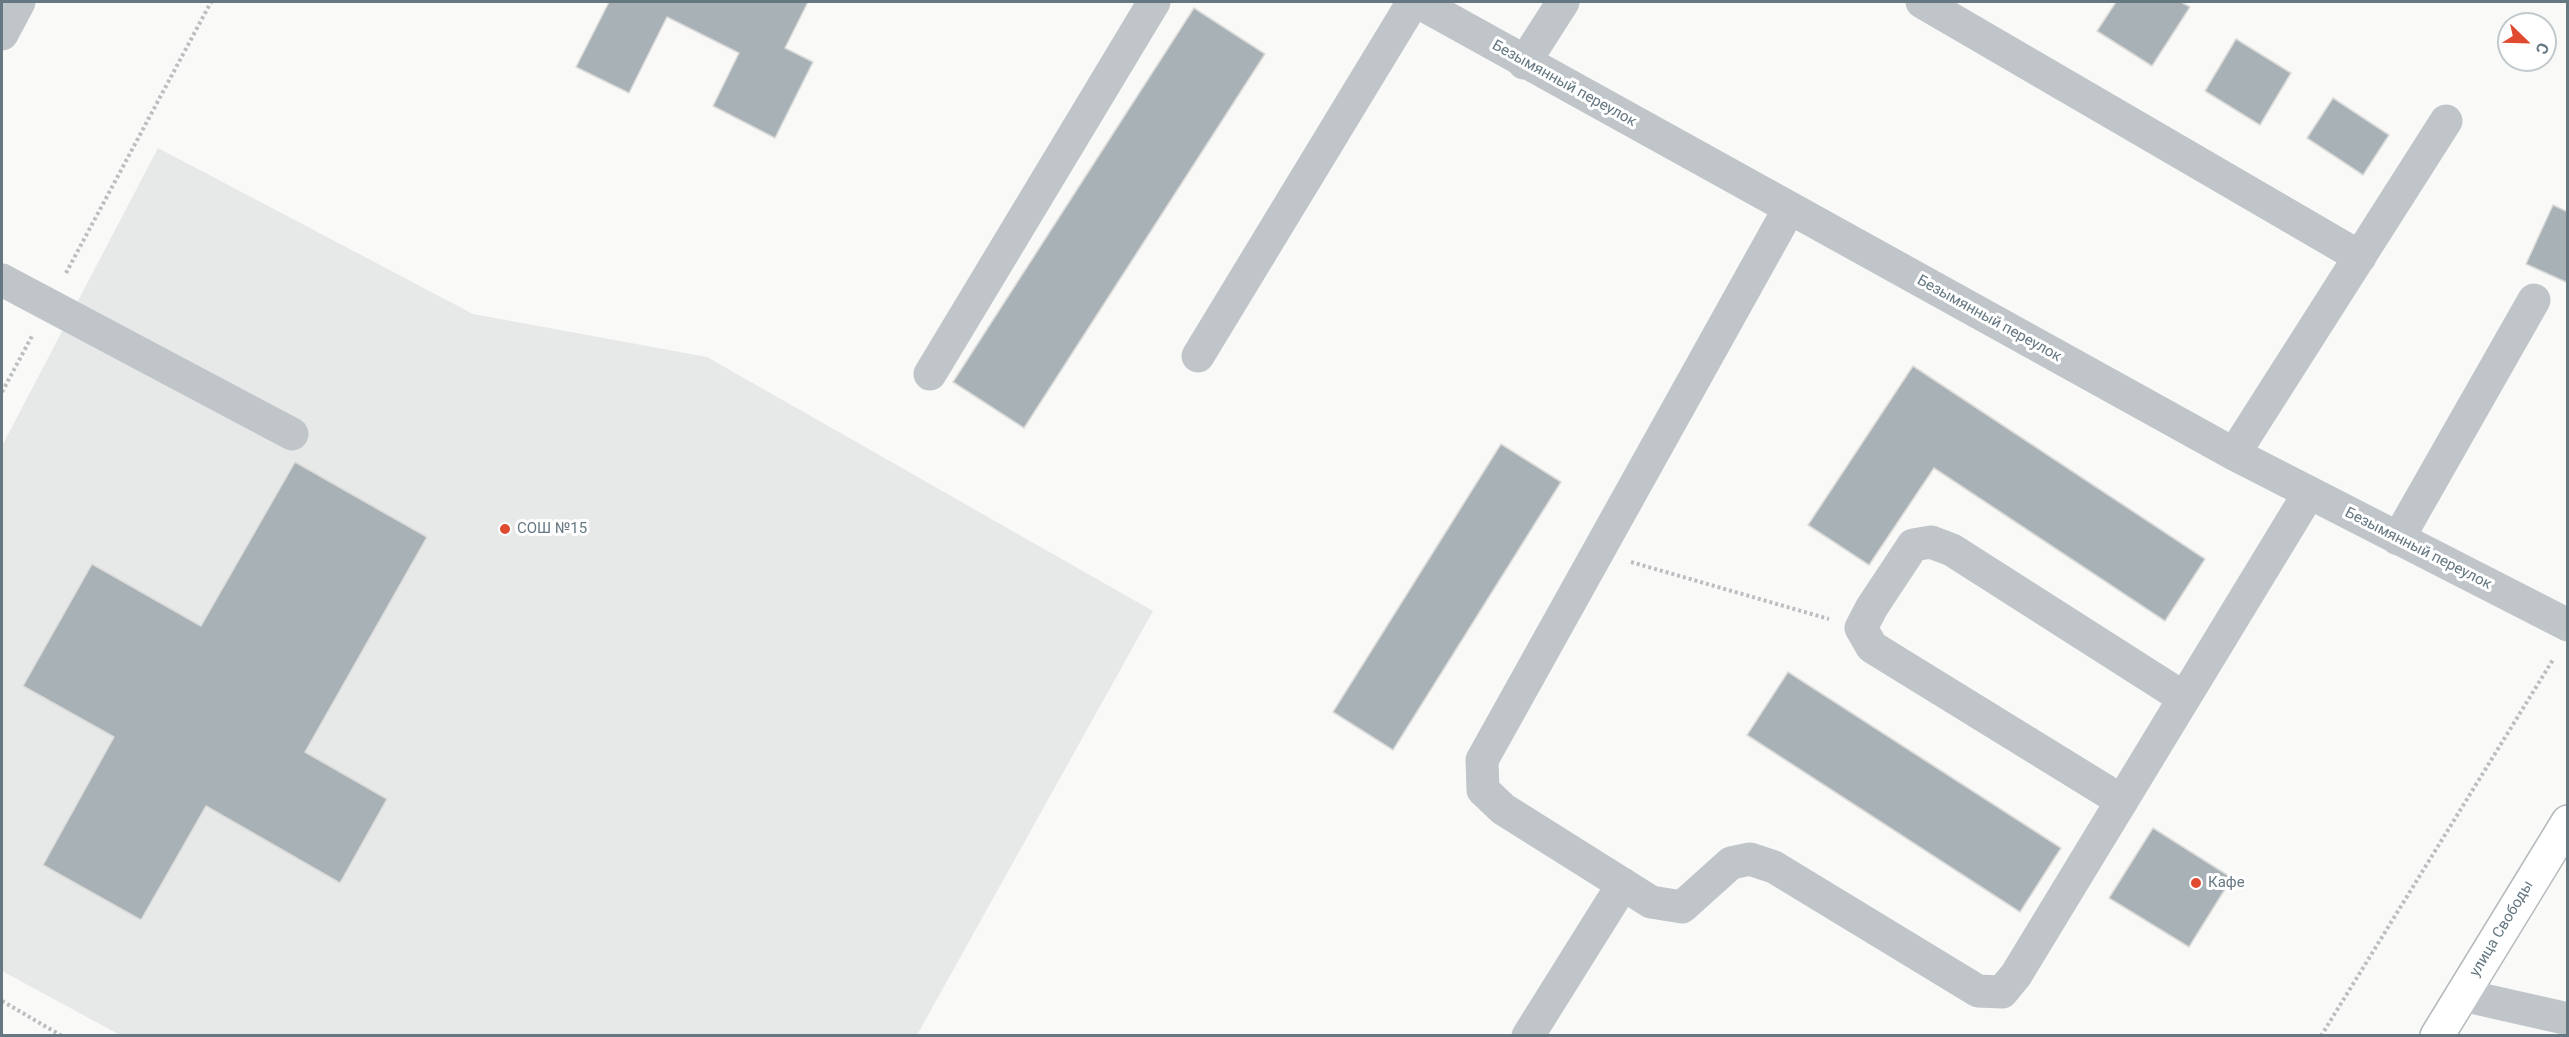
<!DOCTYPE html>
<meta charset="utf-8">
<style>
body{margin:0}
#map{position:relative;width:2569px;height:1037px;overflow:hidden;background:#f9f9f7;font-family:Roboto,sans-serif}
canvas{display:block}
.frame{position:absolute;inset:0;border:3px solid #657781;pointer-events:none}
.north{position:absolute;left:2497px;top:12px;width:60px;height:60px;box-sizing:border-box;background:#fff;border:2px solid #c1c9cd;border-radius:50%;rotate:113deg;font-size:16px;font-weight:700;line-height:24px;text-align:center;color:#657781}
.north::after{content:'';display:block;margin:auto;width:21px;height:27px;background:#df4a31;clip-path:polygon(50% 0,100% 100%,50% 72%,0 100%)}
</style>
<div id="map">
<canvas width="2569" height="1037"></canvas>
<div class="frame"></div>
<div class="north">С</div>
</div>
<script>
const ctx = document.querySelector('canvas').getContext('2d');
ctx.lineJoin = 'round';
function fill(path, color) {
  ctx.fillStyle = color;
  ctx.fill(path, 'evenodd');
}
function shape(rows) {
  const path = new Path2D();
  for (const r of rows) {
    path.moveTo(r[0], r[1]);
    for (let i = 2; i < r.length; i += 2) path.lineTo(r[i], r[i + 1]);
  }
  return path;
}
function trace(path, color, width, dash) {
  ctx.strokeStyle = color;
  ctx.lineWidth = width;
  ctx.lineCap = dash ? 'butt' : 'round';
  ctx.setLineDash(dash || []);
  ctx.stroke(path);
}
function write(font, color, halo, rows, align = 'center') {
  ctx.font = font + ' Roboto,sans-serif';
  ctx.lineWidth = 6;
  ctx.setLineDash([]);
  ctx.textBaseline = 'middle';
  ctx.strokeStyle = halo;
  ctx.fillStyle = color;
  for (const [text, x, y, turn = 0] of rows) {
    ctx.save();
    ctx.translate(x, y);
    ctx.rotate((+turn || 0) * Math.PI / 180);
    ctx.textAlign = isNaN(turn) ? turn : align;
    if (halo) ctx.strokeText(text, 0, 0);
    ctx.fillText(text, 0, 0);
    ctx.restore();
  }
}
fill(shape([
 [158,148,473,314,707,357,1153,611,917,1035,120,1035,2,971,2,446]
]), '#e7e9e8');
const building = shape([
 [609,2,808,2,785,48,813,62,775,138,713,106,739,53,667,17,629,93,576,67,609,2],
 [2116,2,2181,2,2190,7,2152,66,2097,31,2116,2],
 [1194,8,1265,54,1024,428,953,382,1194,8],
 [2236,39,2291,73,2260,125,2205,91,2236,39],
 [2333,98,2389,135,2363,175,2307,138,2333,98],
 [2553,205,2568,212,2568,283,2526,264,2553,205],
 [1913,366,2205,559,2165,621,1934,468,1869,565,1808,525,1913,366],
 [1501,444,1561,482,1393,750,1333,712,1501,444],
 [295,462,427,537,305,752,387,799,340,883,206,806,141,920,43,865,114,737,23,686,92,564,201,626,295,462],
 [1788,672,2061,848,2020,912,1747,735,1788,672],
 [2153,828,2232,878,2189,947,2109,898,2153,828]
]);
fill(building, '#a7b1b6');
trace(building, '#dbdbd9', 1.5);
const major = shape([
 [2437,1036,2568,822]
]);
trace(major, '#b4babd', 36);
trace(shape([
 [66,273,211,2],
 [2,392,32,336],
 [1631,562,1829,619],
 [2,1001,62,1036],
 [2321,1036,2554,658]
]), '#bbbec1', 4, [3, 3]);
trace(shape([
 [1418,2,2234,454,2568,625],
 [1922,2,2360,257],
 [2,34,19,2],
 [1524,63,1563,2],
 [1789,209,1482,760,1483,790,1503,809,1651,902,1682,907,1731,863,1750,859,1774,867,1978,991,2002,992,2016,975,2309,493],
 [2,280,292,434],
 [1198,356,1413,2],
 [930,374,1154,2],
 [2234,454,2446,121],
 [2398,539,2534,300],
 [2122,801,1872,647,1861,628,1872,607,1913,545,1931,542,1952,550,2184,698],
 [2462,995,2568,1019],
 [1528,1036,1623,884]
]), '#c0c5c9', 33);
trace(major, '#fff', 33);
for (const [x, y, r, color] of [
 [505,529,6,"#df4a31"],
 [2196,883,6,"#df4a31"]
]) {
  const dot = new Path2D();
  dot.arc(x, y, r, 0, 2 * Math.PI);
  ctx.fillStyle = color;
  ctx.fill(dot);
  trace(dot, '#fff', 2);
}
write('15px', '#657781', '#fff', [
 ["Безымянный переулок",1564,84,29],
 ["Безымянный переулок",1989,319,29],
 ["Безымянный переулок",2418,549,27],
 ["улица Свободы",2502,929,-59]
]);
write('15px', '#657781', '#fff', [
 ["СОШ №15",517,529],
 ["Кафе",2208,883]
], 'left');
</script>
